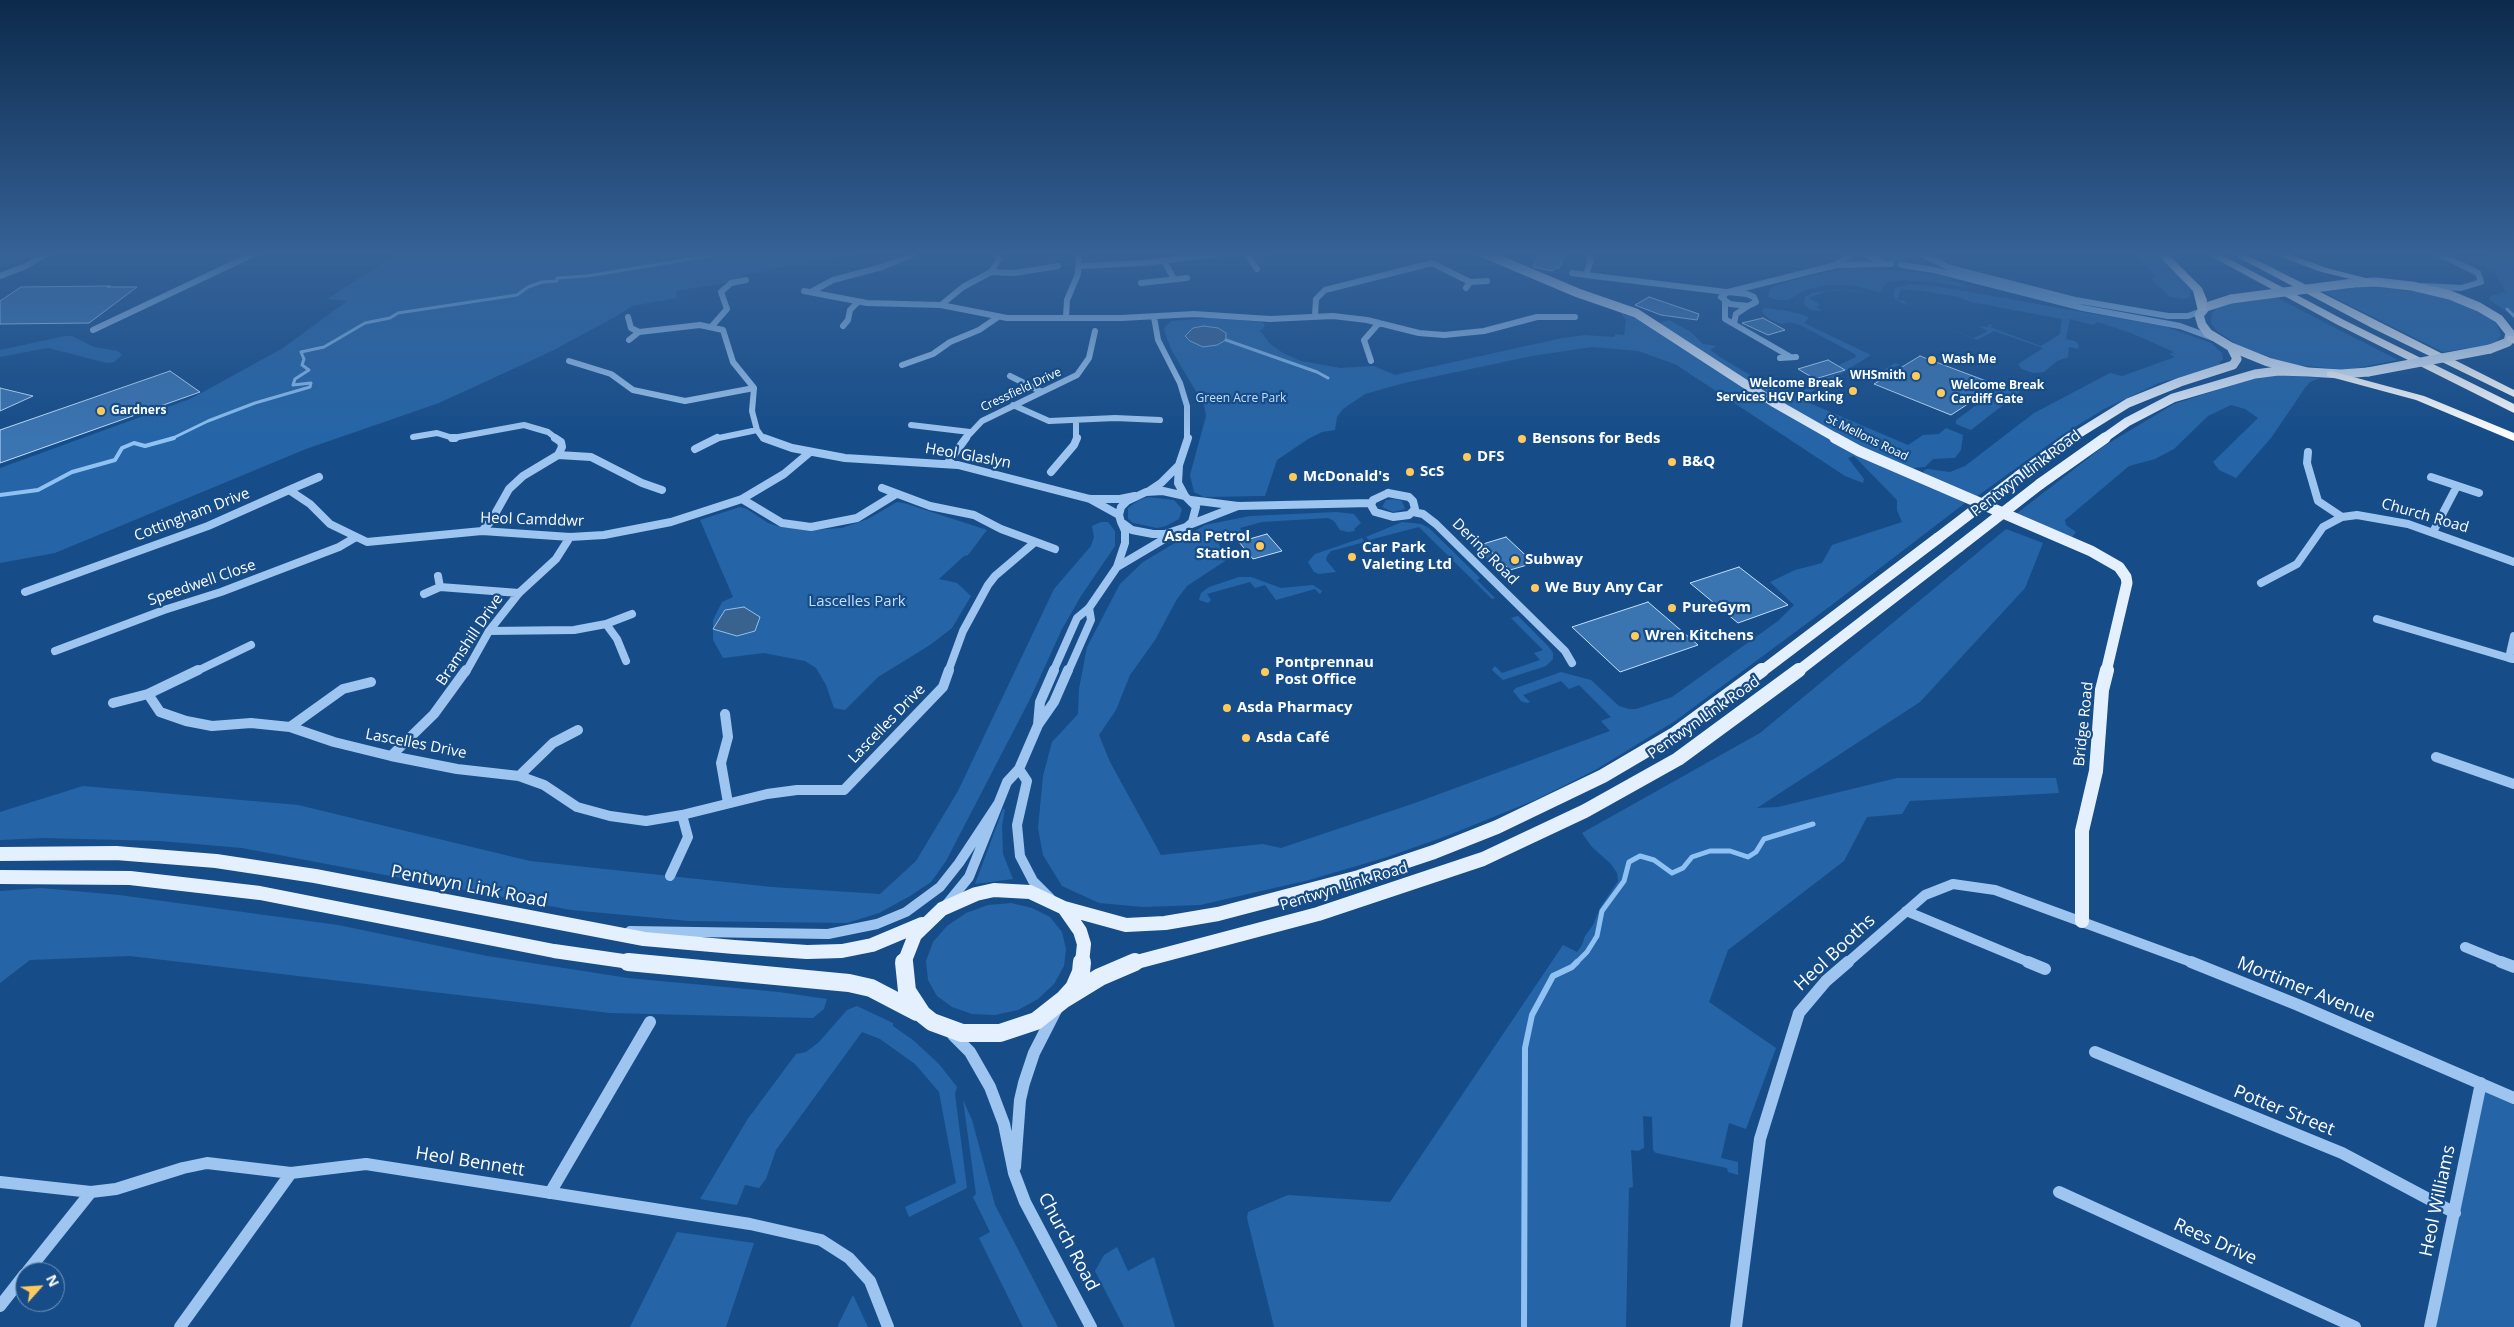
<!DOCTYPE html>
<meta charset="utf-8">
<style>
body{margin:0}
#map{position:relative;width:2514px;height:1327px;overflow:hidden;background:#164d89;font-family:"Open Sans",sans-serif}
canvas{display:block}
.north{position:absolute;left:15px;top:1262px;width:50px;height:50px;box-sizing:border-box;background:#164d89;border:1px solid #7394b8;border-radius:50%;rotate:64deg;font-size:14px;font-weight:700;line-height:20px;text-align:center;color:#fff}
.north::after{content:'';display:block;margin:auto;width:18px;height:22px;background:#ffc95b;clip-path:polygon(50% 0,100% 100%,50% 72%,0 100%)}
</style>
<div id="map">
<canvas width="2514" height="1327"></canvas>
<div class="north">N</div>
</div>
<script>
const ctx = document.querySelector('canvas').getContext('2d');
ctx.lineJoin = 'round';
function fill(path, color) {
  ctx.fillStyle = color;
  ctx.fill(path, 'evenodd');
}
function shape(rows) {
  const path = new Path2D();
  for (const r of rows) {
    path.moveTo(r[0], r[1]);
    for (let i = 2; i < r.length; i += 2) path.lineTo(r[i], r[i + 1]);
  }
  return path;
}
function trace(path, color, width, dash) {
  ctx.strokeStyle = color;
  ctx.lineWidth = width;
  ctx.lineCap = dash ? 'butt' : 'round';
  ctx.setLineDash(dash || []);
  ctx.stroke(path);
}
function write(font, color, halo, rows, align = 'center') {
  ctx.font = font + ' "Open Sans",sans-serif';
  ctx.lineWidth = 4.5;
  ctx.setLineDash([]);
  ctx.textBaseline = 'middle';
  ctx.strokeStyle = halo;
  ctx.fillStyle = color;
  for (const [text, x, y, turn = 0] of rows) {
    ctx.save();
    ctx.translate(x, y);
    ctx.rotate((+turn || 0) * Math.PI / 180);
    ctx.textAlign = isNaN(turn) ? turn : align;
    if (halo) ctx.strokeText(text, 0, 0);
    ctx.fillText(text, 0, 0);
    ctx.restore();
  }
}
fill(shape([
 [0,252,30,252,24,260,0,268],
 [400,252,878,252,829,258,745,275,725,283,676,291,677,298,632,306,615,317,552,351,439,403,306,449,55,553,0,563,0,468,190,399,214,386,283,348,347,301,327,299],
 [1866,252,1913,252,1915,257,1907,262,1893,262,1877,259],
 [2128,252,2153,252,2191,289,2193,292,2190,292,2190,297,2185,299,2170,297,2152,280,2151,278,2156,277,2132,252],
 [2514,253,2514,316,2489,300,2490,296,2506,292,2495,273,2476,262,2483,257],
 [1854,268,1926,273,1946,277,1970,288,1932,282,1901,280,1886,283,1880,292,1850,285,1827,285,1805,290,1788,300,1778,300,1768,297,1770,288,1786,282,1827,272],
 [1911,284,1936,286,2167,327,2211,343,2222,353,2223,359,2219,363,2222,365,2159,383,2104,409,2062,435,1976,497,1925,474,1923,471,1927,469,1950,472,1965,466,2034,413,2110,373,2122,376,2175,357,2169,354,2174,352,2131,333,2097,322,2093,325,2070,319,2066,339,2075,341,2079,345,2078,349,2069,347,2068,357,2057,361,2044,372,2033,373,2022,369,2018,364,2043,348,1994,331,1977,340,1954,330,1974,338,1988,331,1978,326,1988,327,1989,324,1993,325,1990,327,2041,346,2060,334,2062,319,1970,302,1959,297,1917,290,1901,289,1897,300,1906,301,1905,305,1895,299,1893,295,1895,288],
 [2373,285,2421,291,2460,302,2485,315,2497,324,2501,335,2497,341,2488,345,2443,352,2323,292],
 [1837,289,1856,291,1869,294,1844,290,1827,291,1809,298,1821,305,1816,307,1823,311,1810,310,1804,304,1805,297,1812,293],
 [2278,298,2337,329,2398,360,2347,370,2296,365,2275,360,2239,346,2217,331,2211,323,2212,313,2218,307,2237,302],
 [1599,302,1629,312,1739,380,1965,503,1833,604,1675,721,1597,769,1535,800,1449,835,1387,857,1309,880,1200,905,1143,907,1099,903,1062,886,1043,855,1038,828,1043,776,1052,742,1078,714,1079,689,1087,647,1120,584,1143,562,1205,525,1250,516,1336,512,1354,514,1361,523,1354,529,1355,531,1348,532,1340,530,1334,521,1328,518,1262,522,1240,528,1242,531,1218,541,1225,561,1187,586,1177,599,1155,640,1130,675,1116,710,1099,735,1110,762,1161,855,1263,844,1281,848,1415,803,1610,731,1601,721,1611,717,1579,685,1569,689,1561,681,1523,695,1530,702,1527,703,1521,701,1513,691,1516,688,1561,672,1591,680,1619,706,1629,709,1636,709,1672,697,1778,621,1794,605,1770,582,1795,570,1822,563,1832,545,1902,522,1897,510,1897,500,1854,456,1848,458,1864,479,1863,483,1845,476,1675,364,1638,351,1592,347,1532,356,1404,383,1365,394,1343,409,1337,417,1335,430,1322,432,1308,439,1277,460,1265,496,1204,497,1194,492,1190,475,1206,416,1204,405,1172,351,1166,336,1164,328,1171,321,1210,318,1262,322,1265,325,1263,329,1260,330,1270,344,1283,353,1301,361,1340,368,1374,366,1395,375,1562,338,1585,335,1614,337,1615,334,1624,335,1626,320,1621,313],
 [1763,308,1783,310,1804,315,1809,318,1804,323,1871,355,1800,399,1908,445,1923,435,1939,434,1946,428,1963,435,1961,450,1955,458,1933,459,1925,467,1912,468,1856,445,1779,403,1656,324,1669,320,1691,332,1703,344,1716,346,1710,350,1720,357,1785,396,1792,397,1814,384,1844,370,1839,366,1841,364,1856,357,1855,354,1800,325,1789,322,1782,324,1769,319,1762,312],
 [65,336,72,336,94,347,118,351,122,355,114,362,107,363,48,348,0,357,0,350],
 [1895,363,1900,365,1893,367,1872,382,1859,377,1869,370,1882,371],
 [2276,375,2320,378,2310,382,2305,388,2271,438,2236,478,2219,470,2213,462,2258,418,2245,409,2231,405,2208,416,2174,449,2155,459,2129,466,2065,520,2066,525,2076,532,2072,537,2016,514,2104,446,2174,404,2254,378],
 [2004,385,2015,387,2021,391,1971,430,1956,424,1956,420],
 [1148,497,1174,500,1182,509,1179,519,1166,526,1157,528,1133,523,1128,519,1128,508,1139,500],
 [1394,499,1402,501,1405,509,1393,512,1382,507,1386,500],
 [897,502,904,503,987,530,968,555,964,556,939,579,957,583,971,596,952,628,930,645,878,677,845,710,834,708,826,685,816,668,805,661,764,653,723,658,713,640,713,620,722,602,733,597,700,520,740,507,747,509,768,523,781,527,812,530,842,528,868,519],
 [1101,522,1108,522,1115,531,1115,546,1081,596,1062,629,1030,699,946,861,931,882,910,896,879,913,847,923,689,921,571,910,242,848,160,841,43,838,0,840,0,812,83,786,298,805,530,861,772,887,880,894,916,861,958,791,1054,589,1091,546,1094,537,1092,526],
 [1402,522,1421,524,1429,528,1480,578,1477,580,1495,598,1492,599,1419,527,1369,540,1366,537],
 [2006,529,2043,543,2025,588,1920,702,1757,808,1778,807,1897,778,2056,778,2059,793,1910,801,1902,814,1867,817,1844,861,1728,950,1709,1002,1776,1048,1746,1129,1729,1123,1721,1158,1738,1162,1738,1175,1728,1172,1727,1168,1656,1153,1653,1150,1652,1117,1643,1116,1644,1148,1638,1151,1631,1150,1633,1187,1629,1188,1626,1327,1274,1327,1247,1218,1248,1212,1288,1195,1390,1202,1563,945,1577,952,1582,945,1585,936,1593,925,1600,908,1618,881,1617,873,1611,864,1592,847,1582,833,1760,733],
 [1362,538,1365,542,1331,551,1327,556,1326,560,1336,572,1319,574,1314,572,1308,562,1315,554],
 [1480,542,1483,544,1510,570,1501,573,1476,548,1477,543],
 [1239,577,1251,577,1281,588,1313,585,1322,591,1320,594,1315,589,1276,600,1265,585,1255,588,1250,582,1207,594,1211,600,1208,603,1199,600,1201,593,1209,587],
 [1518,616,1549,647,1553,653,1553,659,1546,666,1503,680,1492,670,1493,668,1495,666,1502,673,1540,660,1534,653,1543,650,1511,618],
 [1003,809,1005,809,1002,826,1003,854,1013,879,975,884],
 [41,888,119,895,338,925,487,956,628,978,779,992,827,999,824,1009,813,1018,610,1013,130,956,30,960,0,983,0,891],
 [1011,903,1032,908,1050,917,1062,932,1066,949,1064,966,1054,984,1038,999,1018,1010,995,1015,972,1014,952,1007,937,996,928,980,926,961,933,942,947,926,966,913,988,905],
 [857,1006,893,1023,893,1026,913,1040,939,1064,957,1087,955,1094,967,1188,909,1217,905,1207,956,1183,939,1092,915,1064,880,1039,862,1032,776,1150,766,1179,759,1188,745,1185,737,1205,700,1199,747,1120,796,1054,806,1052,819,1042,847,1010],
 [2481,1083,2514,1098,2514,1327,2438,1327,2431,1323],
 [963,1100,972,1120,995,1205,1058,1327,1023,1327,979,1238,990,1232,973,1197,976,1194],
 [677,1232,754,1243,726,1327,630,1327],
 [1117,1247,1128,1271,1154,1257,1175,1327,1124,1327,1095,1271,1104,1255],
 [853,1295,868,1327,838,1327,839,1323]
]), '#2565a7');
const water = shape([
 [1204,326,1218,328,1226,333,1226,340,1217,345,1203,347,1190,341,1185,336,1193,328,1204,326],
 [744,607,760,617,755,631,737,636,713,629,725,610,744,607]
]);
fill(water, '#39628e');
trace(water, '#8fc1f2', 1);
trace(shape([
 [2507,309,2514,316],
 [1226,340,1317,372,1328,378],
 [171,439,208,421,255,403,310,387,311,383,293,385,295,379,309,370,302,365,304,359,301,352,324,347,365,323,390,318,398,313,517,295,528,287,542,282,557,281,557,278,587,276,733,252]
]), '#8fc1f2', 3);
trace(shape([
 [0,495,38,490,72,472,115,460,122,448,134,443,145,446,174,438]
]), '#8fc1f2', 4);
trace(shape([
 [1576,963,1587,952,1597,936,1602,911,1624,881,1629,862,1640,856,1654,860,1672,873,1683,868,1692,857,1710,851,1730,851,1748,857,1756,852,1764,839,1813,824]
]), '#8fc1f2', 5);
trace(shape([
 [1524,1327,1525,1048,1532,1015,1553,976,1572,967,1577,962]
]), '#8fc1f2', 6);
const building = shape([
 [1540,252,1566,252,1559,268,1555,268,1553,271,1533,267,1540,252],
 [110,286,107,287,137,287,89,323,0,324,0,301,21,287,110,286],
 [1649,297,1699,314,1697,320,1661,315,1635,305,1649,297],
 [1763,318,1785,330,1768,335,1742,323,1763,318],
 [1920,356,1957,370,1997,385,1951,415,1874,384,1920,356],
 [1828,360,1845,370,1815,379,1798,369,1828,360],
 [170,371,200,392,0,463,0,430,170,371],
 [0,388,33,396,0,411,0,388],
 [1267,534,1282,551,1253,559,1239,542,1267,534],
 [1506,537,1534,563,1510,570,1483,544,1506,537],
 [1739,567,1788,605,1738,623,1690,583,1739,567],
 [1648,602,1698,645,1620,672,1572,627,1648,602]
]);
fill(building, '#3a74b1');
trace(building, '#c3dffb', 1);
trace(shape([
 [1587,252,1591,260,1586,275,1726,292],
 [1862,252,1881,262],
 [1246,253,1257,269],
 [1919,253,1950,268,2075,300,2168,316,2188,316,2199,312],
 [1164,261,1174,279],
 [1836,264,1856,252],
 [1901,265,1934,270,2083,308,2180,326,2213,338],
 [1080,266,1144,263,1215,254,1272,252],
 [991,272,1014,273,1058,266],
 [1572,273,1586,275],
 [0,276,26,266,50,252],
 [1470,282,1487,281],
 [1141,283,1187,278],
 [2423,286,2461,288,2481,282,2478,273,2435,252],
 [804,291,867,303,941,305,1007,318,1121,318,1194,314,1270,319,1333,316,1367,320,1419,333,1444,335,1484,331,1537,317,1575,317],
 [811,292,833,280,882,267,912,255],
 [1728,292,1836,265,1891,264],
 [1728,292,1747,294,1754,297,1756,302,1748,306,1730,304,1721,297,1728,292],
 [1725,302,1725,319,1789,356],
 [941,305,963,287,991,272,999,259,996,252],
 [1315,316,1316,299,1325,290,1432,263,1470,282,1466,288],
 [628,317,631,328,639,332],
 [1066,317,1067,300,1078,274,1079,252],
 [1154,317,1158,340,1180,383,1187,406,1187,439],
 [1734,323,1736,314,1748,306],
 [712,326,727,309,721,292,731,283,746,280],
 [843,326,848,320,850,310,858,302],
 [93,330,258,252],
 [629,340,639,332,700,325,723,330,733,362,754,388,752,411,757,430,762,437,767,439],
 [1780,358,1796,357],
 [569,361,611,374,633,390,685,401,754,388],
 [1371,361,1364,340,1379,323],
 [902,365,933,354,950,342,979,330,998,317],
 [1010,376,1042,392],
 [1013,405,1049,421,1115,418,1160,420],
 [1076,421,1076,439],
 [911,425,970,432],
 [413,437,437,433,453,438,524,425,548,432,557,439],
 [714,439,757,430],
 [965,439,982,421,1077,375,1089,358,1095,331]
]), '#9dc5ef', 6);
trace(shape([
 [452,438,455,438],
 [764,438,792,448,845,458,958,465,1090,499,1120,499,1135,496],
 [695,449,717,438],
 [2308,452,2307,463,2318,501,2342,517],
 [558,455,591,457,642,483,662,490],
 [947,464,966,438],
 [1051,472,1074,445,1077,438],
 [2431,477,2479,493],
 [882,488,930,506,974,515,1001,529,1055,549],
 [289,490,319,477],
 [1149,491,1161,483,1179,465],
 [1163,491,1185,496,1196,507,1192,522,1186,527,1165,534,1153,534,1132,530,1121,522,1119,515,1121,507,1127,501,1146,492,1163,491],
 [1388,493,1409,497,1413,501,1415,509,1409,515,1393,517,1375,512,1371,505,1373,500,1388,493],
 [1185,496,1178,483,1179,465,1188,438],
 [742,499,782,523,811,527,857,518,896,494],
 [1090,499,1119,515],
 [1191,500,1238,506,1371,503],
 [1413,512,1423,514,1436,524,1565,651,1572,663],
 [1189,525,1238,506],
 [482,531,491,521,509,489,523,476,558,455,562,447,561,442,555,438],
 [2433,532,2457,486],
 [1117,567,1171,535],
 [2261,583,2297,564,2323,527,2342,517,2357,515,2408,524,2514,562],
 [440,587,519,593],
 [25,592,208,526,289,490,310,504,330,524,367,542,482,531,570,537,604,535,671,522,742,499,784,474,809,453],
 [424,594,440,587,438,576],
 [2377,619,2509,658],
 [606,624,617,639,626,661],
 [489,631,574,630,606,624,632,614],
 [55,651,164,610,221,592,339,547,356,537],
 [2513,659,2509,658,2514,636],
 [195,672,251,645],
 [466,672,489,631,519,593,556,559,570,537],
 [948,672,963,631,988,585,995,576,1035,542],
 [1053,672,1077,618,1089,608,1117,567,1125,543,1125,531,1121,522],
 [1068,672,1091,620,1089,608]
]), '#9dc5ef', 8);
trace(shape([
 [148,694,160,712,186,721,212,726,251,723,290,727,334,742,391,756,457,769,519,776,544,785,577,807,610,816,646,821,682,815,688,837,670,876],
 [113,703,148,694,198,670],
 [725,714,728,737,721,763,728,803],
 [1038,725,1040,702,1054,670],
 [290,727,343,689,371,682],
 [391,756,434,714,466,670],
 [2436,757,2514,784],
 [1019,769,1027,781,1017,825,1020,856,1033,881,1050,898],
 [519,776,553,743,578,730],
 [682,815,767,794,797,790,844,790,943,687,949,670],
 [947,904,969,877,1007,782,1019,769,1038,725,1054,702,1068,670],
 [1906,911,2031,963],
 [630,931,828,934,877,924,906,912,940,887,959,863,998,804],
 [2465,947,2504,963],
 [1847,963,1925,895,1953,884,1995,890,2194,963]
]), '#9dc5ef', 10);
trace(shape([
 [2028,962,2045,969],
 [2191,962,2298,1005,2514,1098],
 [2501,962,2514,967],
 [953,1035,970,1052,990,1087,1004,1124,1014,1173,1025,1202,1091,1327],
 [2095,1052,2342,1153,2455,1213],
 [1015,1167,1020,1100,1024,1083,1034,1053,1056,1010],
 [0,1182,91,1192,116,1189,183,1168,207,1163,291,1173,366,1164,750,1224,821,1240,849,1258,870,1281,888,1327],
 [2059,1192,2355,1327],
 [550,1193,650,1022],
 [27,1272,91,1192],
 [0,1306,25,1274],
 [180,1327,291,1173],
 [1736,1327,1760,1139,1799,1013,1826,981,1848,962],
 [2430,1327,2481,1083]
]), '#9dc5ef', 12);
trace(shape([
 [1481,252,1578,293,1636,313,1773,402,1838,439],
 [2353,283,2376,282,2412,286,2450,295,2479,307,2499,319,2510,333,2508,342,2490,349],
 [2231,299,2206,307,2199,315,2202,325,2208,333,2231,347,2268,362,2308,372,2341,374,2368,372],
 [2070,439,2128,403,2180,382,2233,365,2237,359,2231,347],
 [2103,439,2127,422,2173,398,2255,374,2278,371,2308,372]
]), '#e5f0ff', 9);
trace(shape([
 [1835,438,1859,451,2091,551,2119,567,2126,577,2127,583,2106,672],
 [2019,476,2071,438],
 [2040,484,2105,438],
 [1761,672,1938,538],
 [1797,672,1959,547]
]), '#e5f0ff', 11);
trace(shape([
 [0,854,116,853,216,861,315,876,644,939,734,947,807,952,842,951,872,945,922,924],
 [0,877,130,878,260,893,554,951,637,963],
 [1064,908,1126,925,1165,923,1218,914,1359,877,1434,852,1497,827,1603,776,1676,733,1762,670],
 [2082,921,2082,831,2096,771,2102,690,2107,670],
 [904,963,915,935,942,909,976,894,994,890,1030,892,1064,908,1080,931,1084,944,1082,963],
 [1133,963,1318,914,1483,859,1585,811,1678,759,1799,670]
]), '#e5f0ff', 14);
trace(shape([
 [628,962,849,983,871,988,917,1012],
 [904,962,907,991,922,1014,932,1022,962,1033,1000,1033,1036,1021,1064,999],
 [1064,999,1074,988,1081,972,1082,962],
 [1064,999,1100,977,1135,962]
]), '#e5f0ff', 18);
fill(shape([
 [2155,252,2166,252,2202,288,2207,300,2206,311,2198,311,2193,291,2155,252],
 [2203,252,2216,252,2344,320,2514,404,2514,413,2336,324,2203,252],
 [2228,252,2241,252,2514,390,2514,397,2372,328,2228,252],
 [2268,252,2283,252,2327,268,2381,282,2376,285,2321,272,2268,252],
 [2507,336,2514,336,2514,344,2507,340,2507,336],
 [2331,371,2424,396,2514,433,2514,441,2416,400,2327,376,2327,372,2331,371]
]), '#fff');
trace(shape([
 [2231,299,2353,283],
 [2368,372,2490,349]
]), '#e5f0ff', 9);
trace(shape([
 [1938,538,2019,476],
 [1959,547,2040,484]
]), '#e5f0ff', 11);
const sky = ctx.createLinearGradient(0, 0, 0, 438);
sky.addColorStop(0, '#0c2a4b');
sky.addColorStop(0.58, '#366297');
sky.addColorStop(1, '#36629700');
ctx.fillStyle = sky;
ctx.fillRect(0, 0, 2514, 438);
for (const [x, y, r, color] of [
 [1932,360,5,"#ffc95b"],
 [1916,376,5,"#ffc95b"],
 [1853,391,5,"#ffc95b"],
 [1941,393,5,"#ffc95b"],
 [101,411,5,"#ffc95b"],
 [1522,439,5,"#ffc95b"],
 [1467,457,5,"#ffc95b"],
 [1672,462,5,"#ffc95b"],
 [1410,472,5,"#ffc95b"],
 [1293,477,5,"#ffc95b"],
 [1260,546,5,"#ffc95b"],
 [1352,557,5,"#ffc95b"],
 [1515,560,5,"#ffc95b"],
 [1535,588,5,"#ffc95b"],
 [1672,608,5,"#ffc95b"],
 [1635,636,5,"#ffc95b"],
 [1265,672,5,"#ffc95b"],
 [1227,708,5,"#ffc95b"],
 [1246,738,5,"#ffc95b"]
]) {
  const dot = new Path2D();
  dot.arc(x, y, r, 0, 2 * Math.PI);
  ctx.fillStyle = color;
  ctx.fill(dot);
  trace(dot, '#164d89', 2);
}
write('bold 12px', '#fff', '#164d89', [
 ["Wash Me",1942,360],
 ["WHSmith",1906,376,"right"],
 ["Welcome Break",1843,384,"right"],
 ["Services HGV Parking",1843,398,"right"],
 ["Welcome Break",1951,386],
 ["Cardiff Gate",1951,400],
 ["Gardners",111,411]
], 'left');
write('12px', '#fff', '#164d89', [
 ["Cressfield Drive",1021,390,-25],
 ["St Mellons Road",1867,438,26]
]);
write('12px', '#c3dffb', '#164d89', [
 ["Green Acre Park",1241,399]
]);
write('bold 15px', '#fff', '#164d89', [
 ["Bensons for Beds",1532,439],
 ["DFS",1477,457],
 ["B&Q",1682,462],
 ["ScS",1420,472],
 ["McDonald's",1303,477],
 ["Asda Petrol",1250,537,"right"],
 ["Station",1250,554,"right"],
 ["Car Park",1362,548],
 ["Valeting Ltd",1362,565],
 ["Subway",1525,560],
 ["We Buy Any Car",1545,588],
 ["PureGym",1682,608],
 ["Wren Kitchens",1645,636],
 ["Pontprennau",1275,663],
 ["Post Office",1275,680],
 ["Asda Pharmacy",1237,708],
 ["Asda Café",1256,738]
], 'left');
write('15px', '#fff', '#164d89', [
 ["Heol Glaslyn",968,456,10],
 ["Pentwyn Link Road",2026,474,-37],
 ["Cottingham Drive",192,515,-21],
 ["Church Road",2425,516,16],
 ["Heol Camddwr",532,520,2],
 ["Dering Road",1485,552,45],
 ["Speedwell Close",202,583,-19],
 ["Bramshill Drive",470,640,-56],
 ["Pentwyn Link Road",1704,718,-35],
 ["Lascelles Drive",887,724,-46],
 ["Bridge Road",2084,724,-84],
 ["Lascelles Drive",416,744,11],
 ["Pentwyn Link Road",1344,887,-17]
]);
write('15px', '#c3dffb', '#164d89', [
 ["Lascelles Park",857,602]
]);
write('18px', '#fff', '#164d89', [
 ["Pentwyn Link Road",469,887,11],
 ["Heol Booths",1835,953,-43],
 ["Mortimer Avenue",2306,990,22],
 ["Potter Street",2284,1111,22],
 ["Heol Bennett",470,1162,9],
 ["Heol Williams",2438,1201,-78],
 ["Church Road",1068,1242,62],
 ["Rees Drive",2215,1242,24]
]);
</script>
